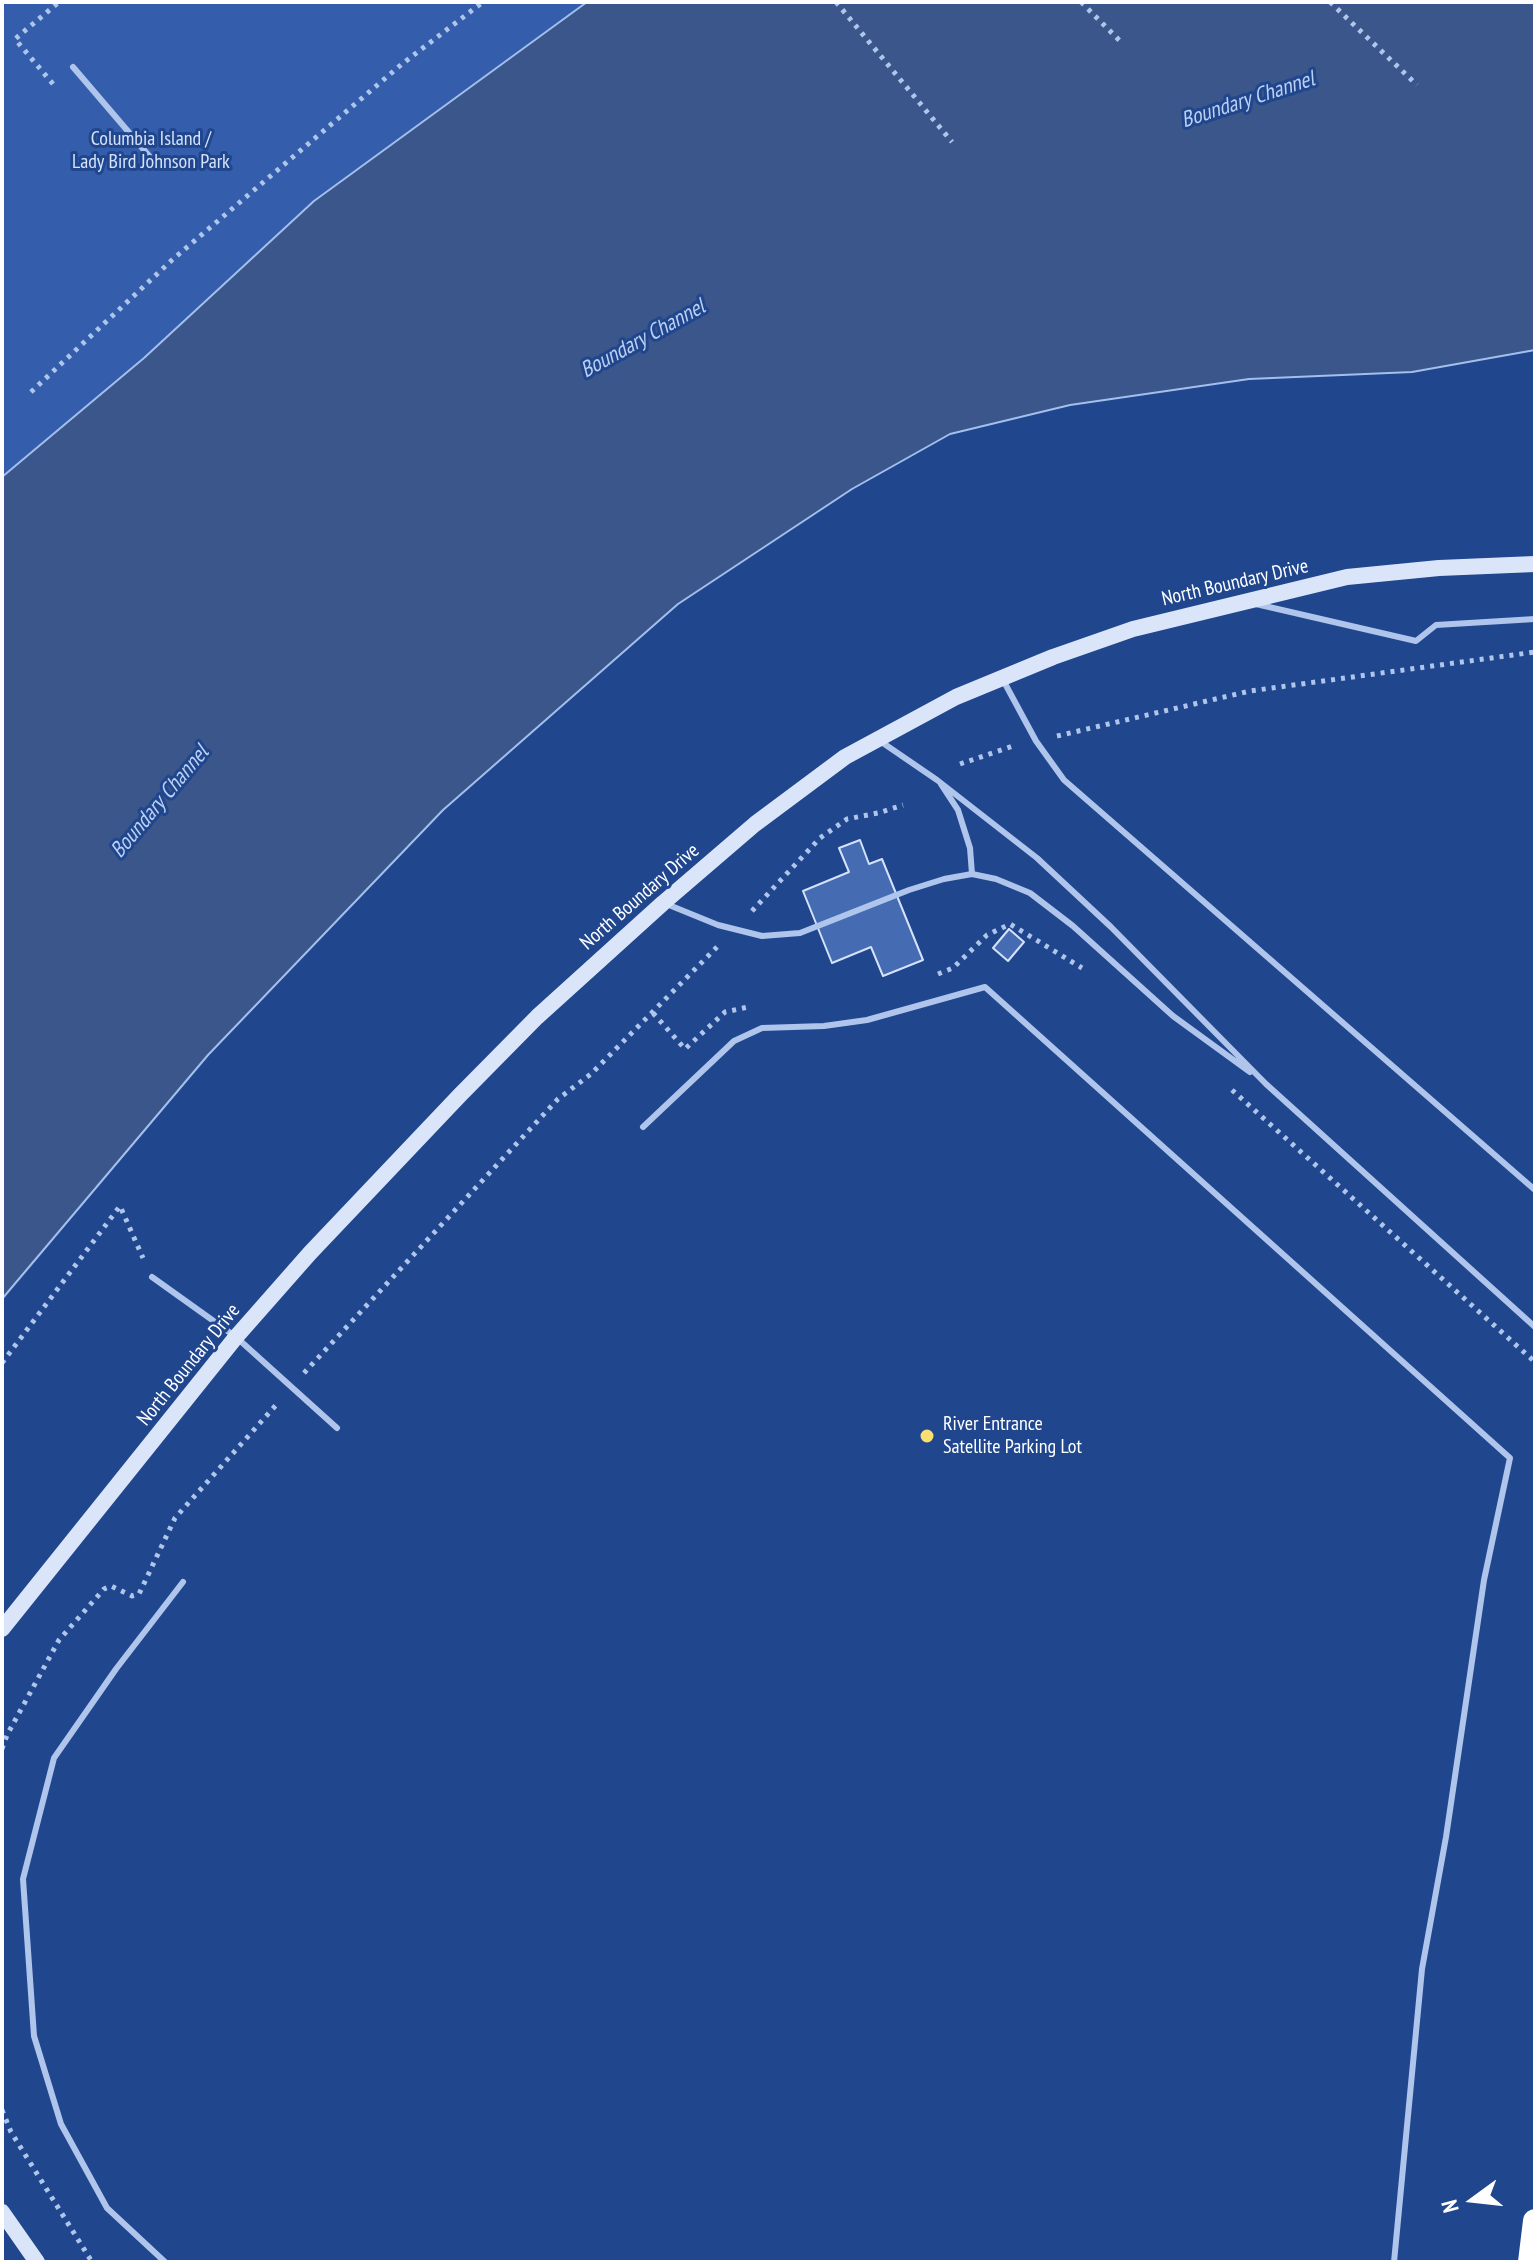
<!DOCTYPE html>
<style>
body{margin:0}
#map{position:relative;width:1537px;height:2264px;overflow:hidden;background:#20468e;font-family:"PT Sans Narrow",sans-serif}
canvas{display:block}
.frame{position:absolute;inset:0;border:4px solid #fff;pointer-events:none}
.north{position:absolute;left:1433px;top:2160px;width:80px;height:80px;-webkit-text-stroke:6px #20468e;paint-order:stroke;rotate:255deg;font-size:22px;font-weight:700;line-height:32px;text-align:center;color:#fff}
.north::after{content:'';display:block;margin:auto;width:28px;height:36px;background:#fff;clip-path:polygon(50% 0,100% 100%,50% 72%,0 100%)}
</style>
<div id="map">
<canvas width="1537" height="2264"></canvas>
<div class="frame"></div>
<div class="north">N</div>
</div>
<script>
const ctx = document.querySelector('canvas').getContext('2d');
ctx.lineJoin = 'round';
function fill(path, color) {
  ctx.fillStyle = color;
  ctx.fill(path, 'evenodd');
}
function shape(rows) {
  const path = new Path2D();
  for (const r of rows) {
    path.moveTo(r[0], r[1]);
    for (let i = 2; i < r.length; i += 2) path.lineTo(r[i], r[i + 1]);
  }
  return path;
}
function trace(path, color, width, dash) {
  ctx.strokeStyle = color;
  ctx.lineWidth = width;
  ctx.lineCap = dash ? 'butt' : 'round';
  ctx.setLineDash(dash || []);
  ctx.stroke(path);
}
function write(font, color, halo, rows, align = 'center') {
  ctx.font = font + ' "PT Sans Narrow",sans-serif';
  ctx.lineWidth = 6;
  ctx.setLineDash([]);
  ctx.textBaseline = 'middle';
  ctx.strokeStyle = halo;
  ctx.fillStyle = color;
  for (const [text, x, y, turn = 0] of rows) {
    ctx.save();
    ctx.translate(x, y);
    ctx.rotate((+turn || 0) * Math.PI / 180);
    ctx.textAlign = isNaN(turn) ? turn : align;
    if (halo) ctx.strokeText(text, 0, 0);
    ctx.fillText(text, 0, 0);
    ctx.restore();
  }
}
fill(shape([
 [2,2,587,2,314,201,144,358,2,477]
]), '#345eab');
const water = shape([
 [587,2,1535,2,1535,350,1412,372,1249,379,1070,405,950,434,852,489,678,604,443,810,208,1055,2,1299,2,477,144,358,314,201,587,2]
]);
fill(water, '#3a568a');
trace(water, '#a3bfed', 2);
const building = shape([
 [860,840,869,864,882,859,923,960,883,976,871,947,832,963,803,891,849,872,839,848,860,840],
 [1009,929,1024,942,1008,961,993,948,1009,929]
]);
fill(building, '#456cb3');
trace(building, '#d5e2f9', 2);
trace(shape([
 [836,2,952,142],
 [1081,2,1121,42],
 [1330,2,1417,85],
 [53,84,15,39,59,2],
 [31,392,172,260,402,64,483,2],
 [1057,736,1250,691,1535,652],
 [960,764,1016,745],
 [752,911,820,838,847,819,878,813,903,805],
 [938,974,953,968,987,935,1010,924,1082,968],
 [653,1013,685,1049,725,1012,748,1007],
 [1232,1090,1535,1362],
 [2,1363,120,1206,143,1258],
 [304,1373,558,1099,591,1074,717,947],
 [2,1749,7,1735,59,1640,104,1589,111,1586,132,1596,139,1594,175,1518,277,1404],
 [2,2110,11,2132,92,2262]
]), '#afc5ec', 5, [4, 6]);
trace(shape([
 [73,67,156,164],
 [1256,604,1416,641,1436,625,1535,619],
 [1002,678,1036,741,1064,780,1535,1190],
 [880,741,937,780,1037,858,1111,927,1266,1084,1535,1327],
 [941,784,958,810,970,848,972,874],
 [664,903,718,925,762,936,800,933,909,890,944,879,972,874,996,879,1030,893,1073,926,1173,1016,1250,1072],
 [643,1127,734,1041,762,1028,824,1026,867,1020,985,987,1510,1458,1484,1580,1446,1837,1422,1969,1394,2262],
 [152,1277,236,1337,337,1428],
 [165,2262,107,2208,61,2124,34,2036,23,1879,54,1758,116,1669,183,1582]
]), '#afc5ec', 6);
trace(shape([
 [2,1629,236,1337,310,1253,460,1095,537,1017,663,903,755,824,845,757,956,697,1053,657,1133,629,1347,577,1439,568,1535,564],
 [2,2212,37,2262]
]), '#dbe5f9', 16);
trace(shape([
 [1530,2262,1535,2221]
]), '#fff', 24);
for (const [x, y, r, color] of [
 [927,1436,8,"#f9de70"]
]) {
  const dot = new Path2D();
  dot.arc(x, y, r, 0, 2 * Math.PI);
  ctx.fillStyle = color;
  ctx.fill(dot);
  trace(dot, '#20468e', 3);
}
write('20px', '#d5e2f9', '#20468e', [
 ["Columbia Island /",151,139],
 ["Lady Bird Johnson Park",151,162]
]);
write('20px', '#fff', '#20468e', [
 ["North Boundary Drive",1235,583,-13],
 ["North Boundary Drive",640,897,-41],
 ["North Boundary Drive",189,1365,-51]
]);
write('20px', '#fff', '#20468e', [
 ["River Entrance",943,1424],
 ["Satellite Parking Lot",943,1447]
], 'left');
write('italic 22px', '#bbd0f3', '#20468e', [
 ["Boundary Channel",1248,100,-18],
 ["Boundary Channel",643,339,-29],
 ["Boundary Channel",160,802,-50]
]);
</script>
